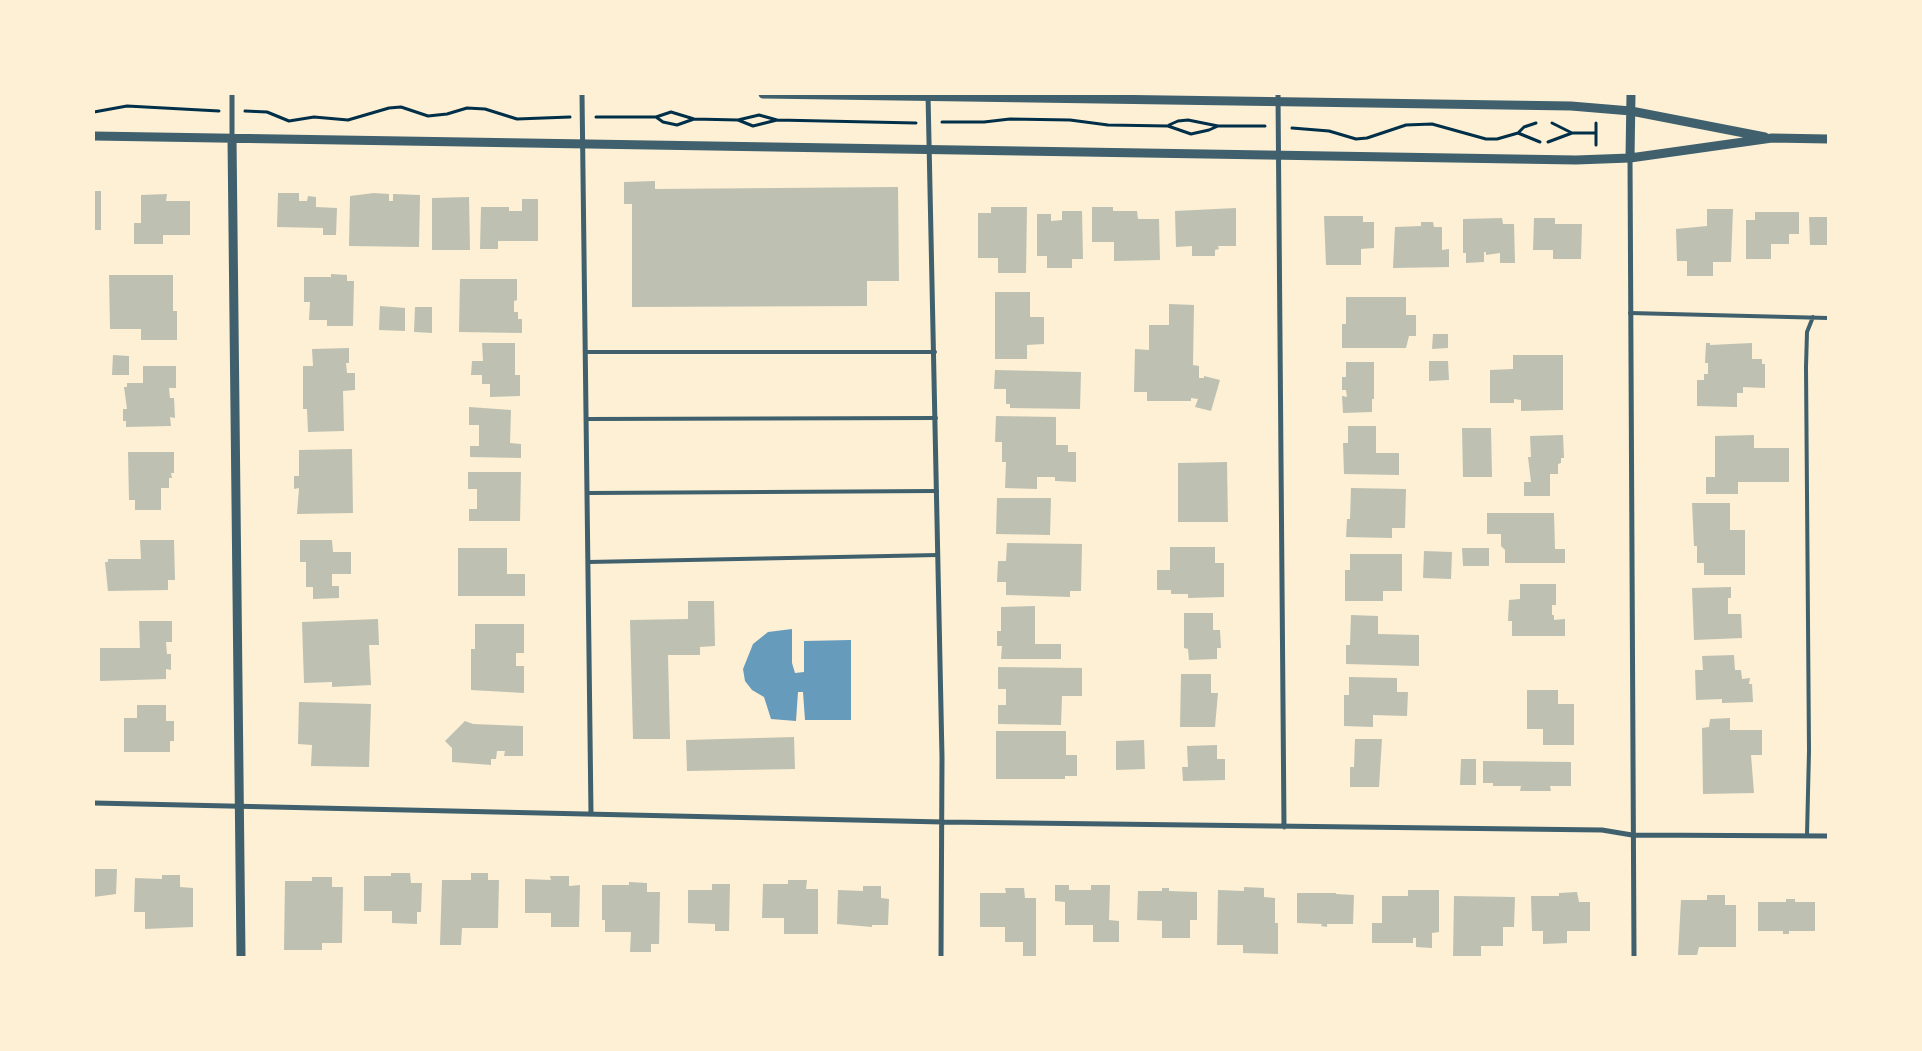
<!DOCTYPE html>
<style>
body{margin:0}
#map{position:relative;width:1922px;height:1051px;overflow:hidden;background:#fdf0d5;font-family:Spectral,serif}
canvas{display:block}
.frame{position:absolute;inset:0;border:95px solid #fdf0d5;pointer-events:none}
</style>
<div id="map">
<canvas width="1922" height="1051"></canvas>
<div class="frame"></div>
</div>
<script>
const ctx = document.querySelector('canvas').getContext('2d');
ctx.lineJoin = 'round';
function fill(path, color) {
  ctx.fillStyle = color;
  ctx.fill(path, 'evenodd');
}
function shape(rows) {
  const path = new Path2D();
  for (const r of rows) {
    path.moveTo(r[0], r[1]);
    for (let i = 2; i < r.length; i += 2) path.lineTo(r[i], r[i + 1]);
  }
  return path;
}
function trace(path, color, width, dash) {
  ctx.strokeStyle = color;
  ctx.lineWidth = width;
  ctx.lineCap = dash ? 'butt' : 'round';
  ctx.setLineDash(dash || []);
  ctx.stroke(path);
}
fill(shape([
 [792,629,792,663,795,673,804,672,804,641,851,640,851,720,805,720,803,692,798,692,796,721,771,719,764,697,752,690,745,681,743,669,753,644,768,632]
]), '#669bbc');
fill(shape([
 [655,181,655,189,898,187,899,281,867,281,867,306,632,307,632,204,624,204,624,182],
 [94,191,101,191,101,230,94,230],
 [278,193,299,193,299,201,307,201,308,196,316,197,316,207,337,208,336,235,323,235,323,228,277,227],
 [374,193,389,194,389,201,393,201,393,194,420,195,419,247,349,246,350,196],
 [167,194,166,201,190,201,190,235,163,235,163,244,134,244,134,223,141,223,141,195],
 [469,197,470,250,432,250,432,198],
 [522,199,538,199,538,241,498,241,498,249,480,249,481,207,509,207,509,211,522,211],
 [991,207,1027,207,1026,273,998,273,998,258,978,258,978,213,991,213],
 [1092,207,1113,207,1113,211,1137,211,1138,219,1159,219,1160,260,1114,261,1114,242,1092,242],
 [1236,208,1236,246,1218,246,1219,249,1215,250,1215,256,1192,256,1192,246,1176,247,1175,211],
 [1707,209,1733,209,1731,262,1713,262,1713,276,1687,276,1687,261,1677,261,1676,229,1707,226],
 [1062,211,1082,211,1083,259,1072,259,1072,268,1047,268,1047,256,1037,256,1037,214,1051,214,1051,221,1062,220],
 [1755,212,1799,212,1799,234,1789,234,1789,244,1771,244,1771,259,1746,259,1746,220,1755,220],
 [1324,216,1363,216,1363,222,1374,222,1374,248,1361,249,1361,265,1326,265],
 [1809,217,1828,217,1828,245,1810,245],
 [1502,218,1503,224,1514,224,1515,263,1500,263,1500,253,1486,255,1486,252,1484,252,1484,262,1466,263,1466,253,1463,253,1463,219],
 [1534,218,1555,218,1555,224,1582,224,1581,259,1553,259,1553,250,1533,250],
 [1421,222,1433,222,1434,227,1442,227,1442,250,1449,249,1449,267,1393,268,1395,227,1421,226],
 [331,274,347,275,347,281,354,281,353,326,327,326,327,320,309,320,310,302,304,302,304,277,331,277],
 [109,275,173,275,173,311,177,311,177,340,141,340,141,329,110,329],
 [460,279,517,279,517,300,514,301,514,312,518,312,518,319,522,319,522,333,459,332],
 [995,292,1030,292,1030,317,1044,317,1044,344,1027,345,1027,359,995,359],
 [1346,297,1406,297,1406,315,1416,315,1416,336,1409,336,1406,348,1342,348,1342,324,1346,324],
 [1169,304,1194,305,1193,365,1199,366,1199,378,1204,378,1204,376,1220,380,1211,411,1195,407,1198,399,1191,398,1191,401,1147,401,1147,392,1134,392,1135,349,1149,350,1149,325,1169,325],
 [380,306,405,308,405,331,379,330],
 [415,307,432,307,432,333,414,332],
 [1433,334,1448,334,1448,348,1432,349],
 [482,343,515,343,515,375,520,375,520,396,490,397,490,384,482,384,482,375,471,375,472,361,483,361],
 [1706,343,1710,343,1710,345,1752,343,1752,359,1762,359,1762,364,1765,364,1765,388,1743,387,1743,393,1737,393,1737,407,1697,406,1697,380,1704,380,1704,374,1708,374,1708,363,1705,363],
 [349,348,349,363,346,363,347,373,355,373,355,390,343,391,344,431,308,432,307,409,303,409,303,366,313,366,312,349],
 [113,355,129,356,129,375,112,375],
 [1513,355,1563,355,1563,410,1521,411,1521,400,1514,399,1514,403,1490,403,1490,370,1513,369],
 [1429,361,1448,361,1449,380,1429,381],
 [1346,362,1374,362,1374,399,1372,399,1372,412,1343,413,1342,396,1347,397,1346,390,1342,390,1342,377,1346,377],
 [143,366,176,366,176,388,169,388,170,398,174,398,175,418,170,417,171,426,126,427,126,421,123,421,123,409,127,409,124,387,127,387,127,383,143,383],
 [995,370,1081,372,1080,409,1010,408,1010,404,1006,404,1006,389,994,389],
 [469,407,511,410,510,443,521,444,521,458,470,457,470,446,479,446,479,425,469,425],
 [996,416,1056,417,1056,445,1068,445,1068,452,1076,452,1076,482,1055,481,1055,477,1037,477,1037,489,1005,488,1006,462,1002,462,1002,442,995,442],
 [1348,426,1376,426,1376,453,1399,453,1399,475,1344,474,1343,443,1348,443],
 [1462,428,1491,428,1492,477,1463,477],
 [1563,435,1564,458,1561,458,1561,463,1558,464,1558,474,1550,474,1550,496,1524,496,1524,482,1531,482,1528,457,1531,457,1530,436],
 [1754,435,1754,448,1789,448,1789,482,1738,482,1738,494,1706,494,1706,477,1715,477,1715,436],
 [352,449,353,513,297,514,299,488,294,489,294,476,299,476,299,450],
 [128,452,174,452,174,473,171,473,172,478,169,478,169,488,161,488,161,510,135,510,135,500,129,500],
 [1227,462,1228,522,1178,522,1178,463],
 [468,472,521,472,520,521,469,521,469,509,477,509,477,489,468,489],
 [1351,488,1406,489,1405,528,1392,528,1392,538,1346,537,1347,519,1350,519],
 [997,498,1051,498,1050,535,996,534],
 [1692,503,1730,503,1730,530,1745,530,1745,575,1704,575,1704,563,1697,563,1697,546,1694,546],
 [1487,513,1554,513,1555,549,1565,549,1565,563,1505,563,1505,550,1501,546,1501,534,1487,534],
 [140,540,174,540,175,580,168,580,168,590,108,591,105,562,108,562,108,559,141,559],
 [300,540,332,540,333,552,351,552,351,574,332,574,332,586,339,586,339,598,313,599,313,587,306,587,306,562,300,562],
 [1007,543,1082,544,1081,591,1070,591,1070,597,1006,595,1006,582,997,582,998,561,1006,561],
 [1170,547,1215,547,1215,563,1224,563,1224,597,1188,598,1188,594,1171,594,1171,590,1157,590,1157,570,1170,570],
 [458,548,507,548,507,574,525,574,525,596,458,596],
 [1462,548,1489,548,1489,566,1463,566],
 [1424,551,1452,552,1451,579,1423,578],
 [1350,554,1402,554,1402,591,1383,591,1383,601,1345,601,1345,570,1350,570],
 [1520,584,1556,584,1556,605,1552,605,1552,615,1554,615,1554,620,1565,619,1565,636,1512,636,1512,621,1508,621,1509,600,1520,599],
 [1731,587,1731,598,1728,598,1728,614,1741,614,1742,638,1694,640,1692,588],
 [688,601,714,601,715,646,700,647,700,655,668,655,670,739,633,739,630,620,688,619],
 [1035,606,1035,644,1061,644,1061,659,1001,659,1002,646,997,646,997,631,1001,631,1001,607],
 [1184,613,1213,613,1213,630,1220,630,1221,648,1217,648,1217,659,1189,660,1188,649,1184,648],
 [1351,615,1378,616,1378,634,1419,635,1419,666,1346,664,1346,645,1350,645],
 [378,619,379,645,369,645,371,685,332,687,332,682,304,683,302,622],
 [139,621,172,621,172,642,166,642,167,654,171,654,171,670,166,669,166,679,100,681,100,648,140,648],
 [475,624,524,624,524,653,516,653,516,666,524,666,524,693,471,690,471,649,475,649],
 [1734,655,1735,670,1741,670,1742,679,1750,678,1749,684,1752,684,1753,702,1722,703,1722,699,1696,700,1695,670,1703,670,1702,656],
 [998,667,1082,668,1082,696,1062,696,1061,725,998,724,998,705,1006,705,1006,689,998,689],
 [1181,674,1211,674,1211,693,1218,693,1215,727,1180,727],
 [1349,677,1397,678,1397,692,1408,692,1407,716,1373,715,1373,727,1344,726,1344,695,1349,695],
 [1527,690,1558,690,1558,704,1574,704,1574,745,1543,745,1543,729,1527,729],
 [299,702,371,704,369,767,311,766,312,745,298,744],
 [137,705,166,705,166,721,174,721,174,741,170,741,170,752,124,752,124,718,137,718],
 [1730,718,1730,730,1762,730,1762,755,1751,755,1754,793,1703,794,1702,728,1709,727,1710,719],
 [465,721,473,724,523,726,523,756,504,756,505,751,497,751,496,759,491,759,491,765,452,762,452,748,445,741],
 [996,731,1066,731,1066,755,1077,755,1077,776,1065,776,1065,779,996,779],
 [794,737,795,769,687,771,686,740],
 [1355,739,1382,739,1379,787,1350,787,1350,767,1354,767],
 [1144,740,1145,769,1116,770,1116,741],
 [1217,745,1217,759,1225,759,1225,780,1183,781,1182,767,1188,767,1187,746],
 [1461,759,1476,759,1476,785,1460,785],
 [1483,761,1571,762,1571,786,1550,786,1551,791,1520,791,1521,786,1493,786,1493,783,1483,783],
 [94,869,117,869,116,894,94,897],
 [391,873,410,873,411,883,422,883,421,912,417,912,417,924,392,923,392,911,364,911,364,876,391,876],
 [471,873,488,873,488,880,499,880,498,928,462,928,461,945,440,945,442,880,471,880],
 [162,875,180,875,180,887,193,888,193,927,145,929,145,912,134,912,135,878,162,879],
 [550,876,569,876,569,886,580,885,579,927,551,927,551,913,525,913,525,879,551,880],
 [312,877,332,877,332,887,343,887,342,943,322,943,322,950,284,950,285,881,312,881],
 [788,880,807,880,806,889,818,889,818,934,784,934,784,918,762,918,763,884,788,884],
 [629,882,647,883,647,892,660,892,659,944,651,944,651,952,630,952,631,932,605,932,605,920,602,920,602,885,629,885],
 [712,884,730,884,729,931,715,931,715,924,688,923,688,890,712,890],
 [1055,885,1069,885,1069,890,1091,890,1091,885,1110,885,1109,920,1119,921,1119,942,1093,942,1093,925,1065,925,1065,902,1055,901],
 [863,886,881,886,881,898,889,899,888,925,872,925,872,927,837,924,838,890,863,891],
 [1244,887,1264,888,1264,897,1275,898,1275,923,1278,923,1278,954,1243,953,1243,945,1217,945,1218,890,1244,891],
 [1005,888,1024,888,1025,898,1036,898,1036,957,1023,957,1023,942,1005,942,1005,927,980,927,980,893,1006,893],
 [1162,888,1169,888,1169,891,1197,892,1197,920,1190,920,1190,938,1162,938,1162,921,1137,920,1138,891,1162,891],
 [1408,890,1439,890,1439,932,1432,933,1432,948,1416,947,1416,938,1413,938,1413,943,1372,943,1372,923,1382,923,1382,896,1408,896],
 [1577,892,1579,902,1590,902,1590,931,1567,931,1567,943,1543,944,1543,931,1532,931,1531,896,1559,896,1559,893],
 [1297,893,1336,893,1336,894,1354,895,1353,924,1327,924,1327,927,1321,926,1322,924,1297,923],
 [1707,895,1725,895,1725,905,1736,905,1736,947,1699,947,1697,955,1678,955,1681,900,1707,900],
 [1454,896,1515,897,1514,927,1503,927,1503,946,1481,946,1481,957,1453,957],
 [1786,899,1795,899,1795,902,1815,902,1815,931,1789,931,1789,934,1783,934,1783,931,1758,931,1758,902,1786,902]
]), '#bec0b2');
trace(shape([
 [245,111,267,112,289,121,314,117,348,120,389,108,401,107,428,116,447,114,467,108,485,109,517,119,570,117],
 [94,112,127,106,219,111],
 [596,117,656,117,671,112,694,119,738,120,753,126,777,120,916,123],
 [656,117,663,122,677,125,694,119],
 [738,120,759,115,777,120],
 [942,122,984,122,1010,119,1070,120,1108,125,1168,126,1191,134,1209,130,1218,126],
 [1552,123,1572,133],
 [1169,125,1178,121,1188,120,1218,126,1265,126],
 [1292,128,1329,131,1356,139,1367,138,1406,125,1432,124,1486,139,1497,139,1518,133,1524,127,1536,123],
 [1518,133,1540,142],
 [1548,142,1572,133,1596,133],
 [1596,145,1596,123]
]), '#003049', 3);
trace(shape([
 [1630,313,1828,318],
 [586,352,935,352],
 [587,419,936,418],
 [588,493,937,491],
 [588,562,938,555],
 [1807,835,1809,751,1806,367,1807,332,1813,317]
]), '#3f606c', 4);
trace(shape([
 [232,94,232,138],
 [582,94,591,814],
 [928,94,942,757,941,957],
 [1278,94,1284,827],
 [1630,158,1634,957],
 [94,803,943,822,1602,830,1632,835,1828,836]
]), '#3f606c', 5);
trace(shape([
 [763,94,1571,106,1631,111,1765,137],
 [94,136,1576,160,1630,158,1772,138,1828,139],
 [232,138,241,957],
 [1630,158,1631,94]
]), '#3f606c', 9);
</script>
